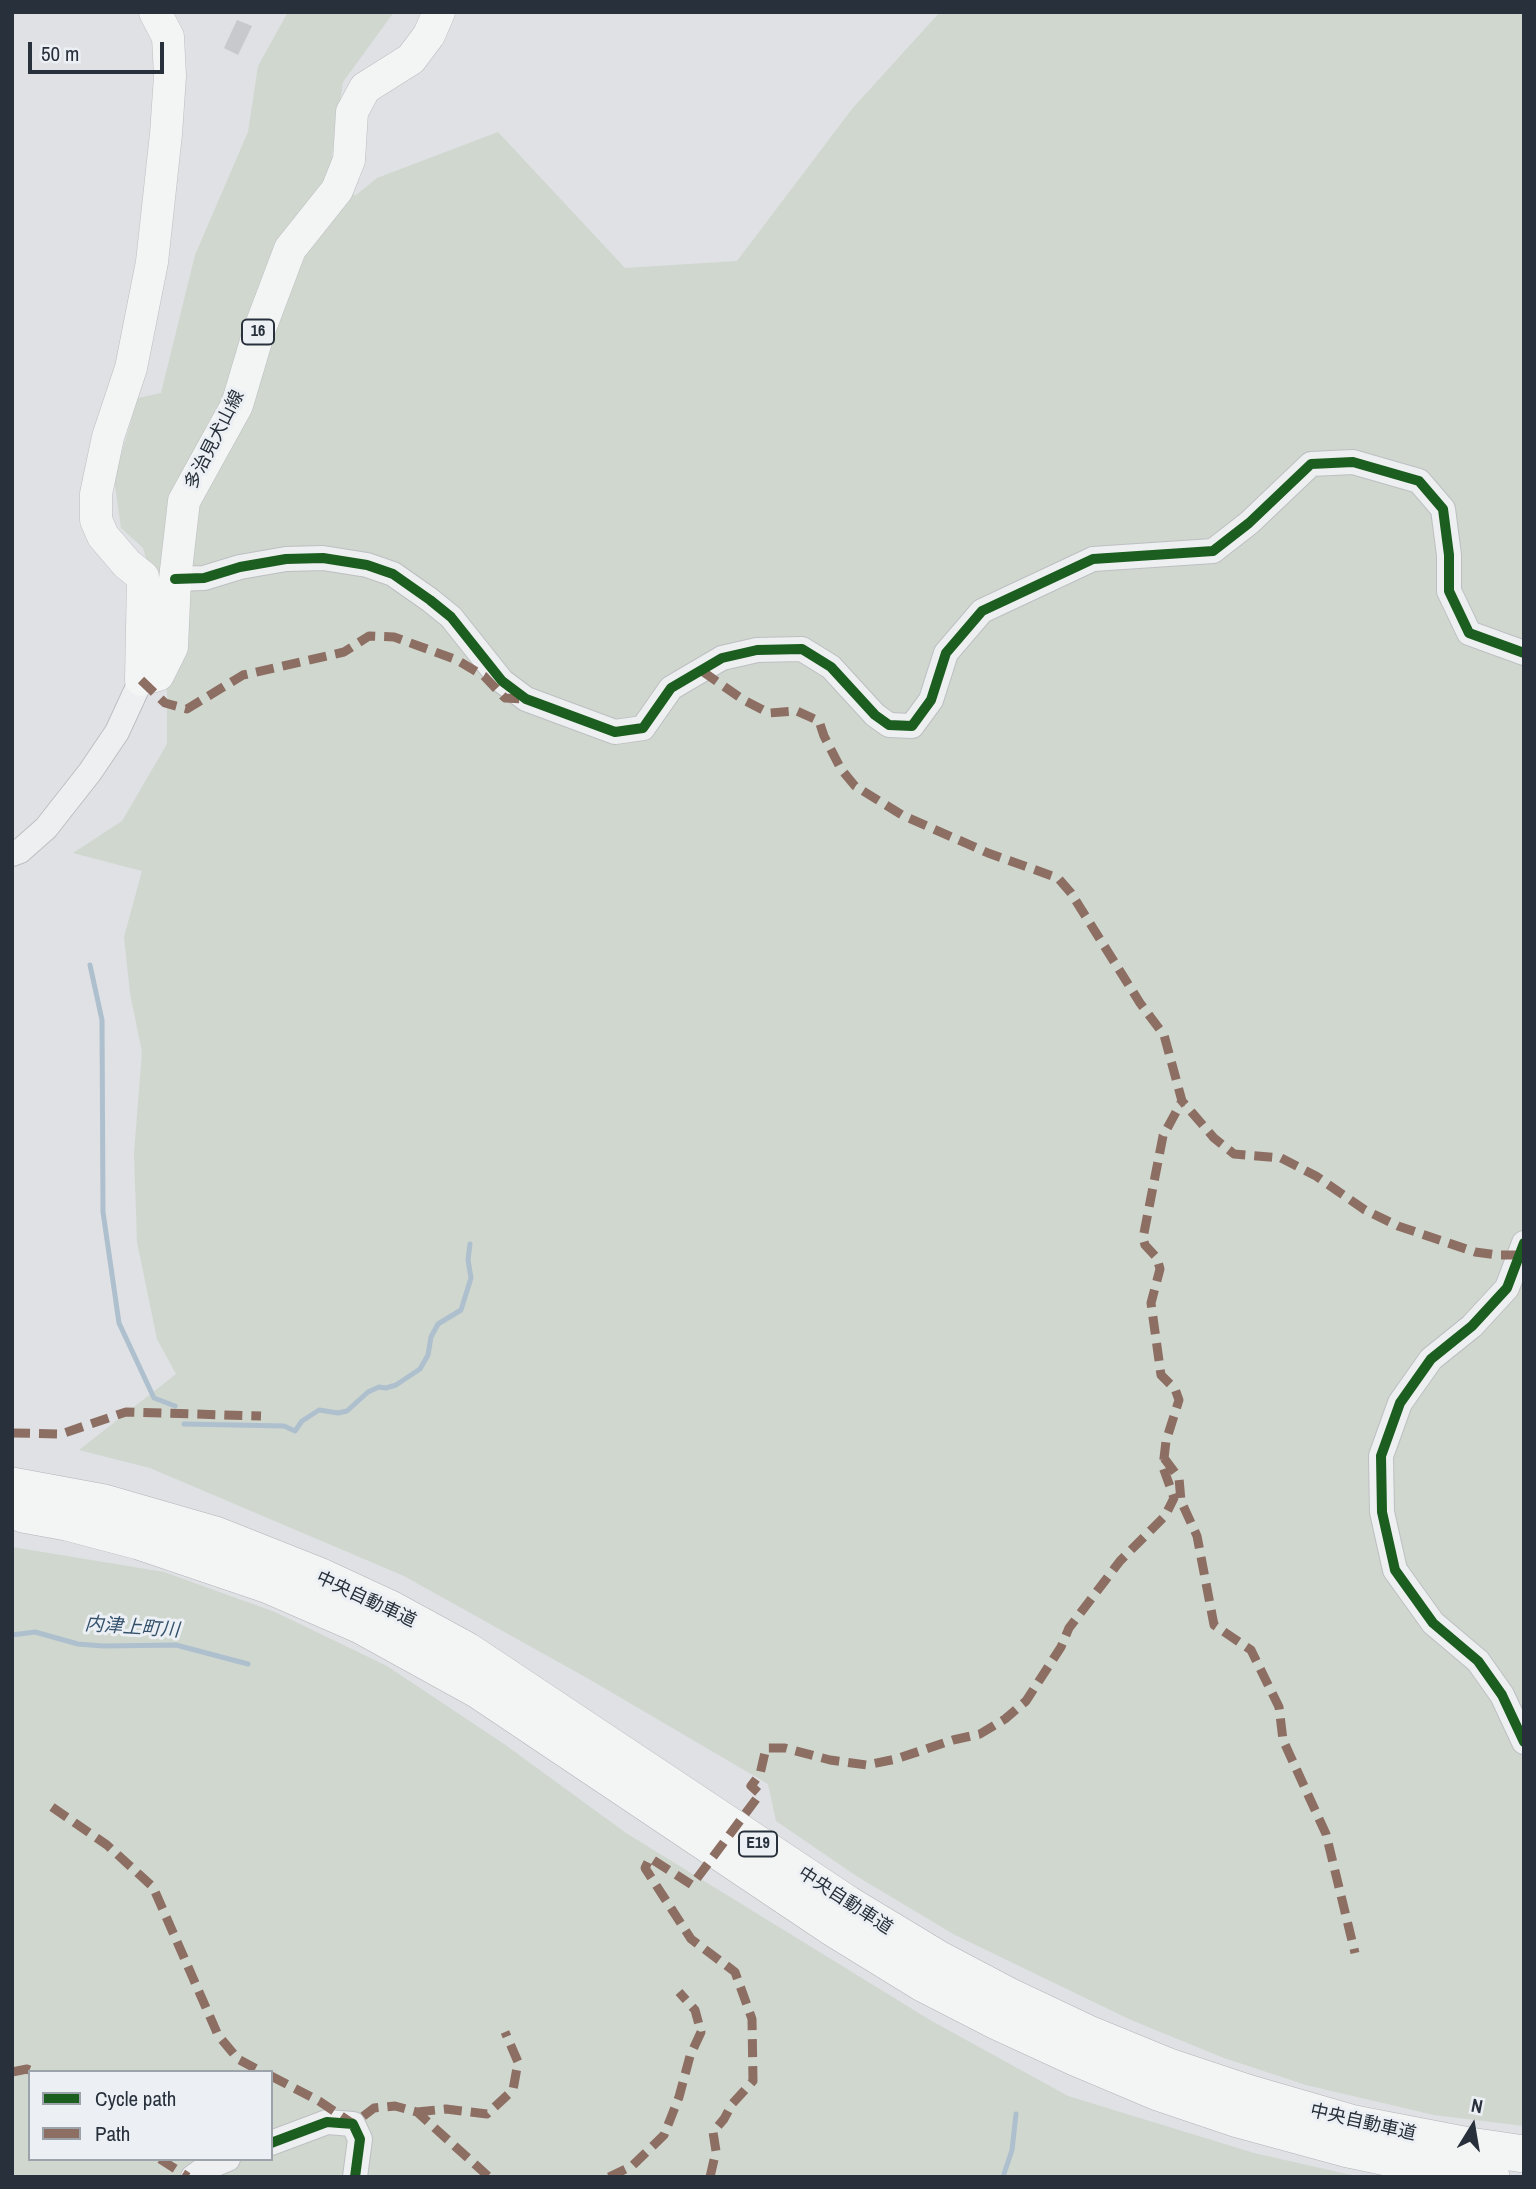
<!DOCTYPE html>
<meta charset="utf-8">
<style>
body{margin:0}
#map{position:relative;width:1536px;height:2189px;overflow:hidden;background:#dfe1e4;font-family:"Archivo Narrow",sans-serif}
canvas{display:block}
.frame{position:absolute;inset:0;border:14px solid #27303b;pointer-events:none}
.legend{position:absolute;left:28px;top:2070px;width:245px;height:91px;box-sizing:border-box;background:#ecf0f4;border:2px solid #9da3aa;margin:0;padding:9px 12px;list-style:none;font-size:21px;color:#27303b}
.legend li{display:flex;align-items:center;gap:14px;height:35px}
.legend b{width:35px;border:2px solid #9da3aa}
.north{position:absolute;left:1438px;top:2091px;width:70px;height:70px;-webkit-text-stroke:5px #ecf0f4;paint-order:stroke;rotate:11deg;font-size:19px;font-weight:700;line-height:28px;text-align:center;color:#27303b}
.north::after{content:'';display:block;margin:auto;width:24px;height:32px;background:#27303b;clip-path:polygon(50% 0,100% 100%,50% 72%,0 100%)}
.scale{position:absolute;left:28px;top:42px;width:136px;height:32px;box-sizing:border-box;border:4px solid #27303b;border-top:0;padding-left:9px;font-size:21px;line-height:24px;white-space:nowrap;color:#27303b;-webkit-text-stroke:5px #ecf0f4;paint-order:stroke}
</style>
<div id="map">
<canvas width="1536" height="2189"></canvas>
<div class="frame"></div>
<ul class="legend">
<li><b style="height:9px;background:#1b5e20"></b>Cycle path</li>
<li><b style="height:9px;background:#8d6e63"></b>Path</li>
</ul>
<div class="north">N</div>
<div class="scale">50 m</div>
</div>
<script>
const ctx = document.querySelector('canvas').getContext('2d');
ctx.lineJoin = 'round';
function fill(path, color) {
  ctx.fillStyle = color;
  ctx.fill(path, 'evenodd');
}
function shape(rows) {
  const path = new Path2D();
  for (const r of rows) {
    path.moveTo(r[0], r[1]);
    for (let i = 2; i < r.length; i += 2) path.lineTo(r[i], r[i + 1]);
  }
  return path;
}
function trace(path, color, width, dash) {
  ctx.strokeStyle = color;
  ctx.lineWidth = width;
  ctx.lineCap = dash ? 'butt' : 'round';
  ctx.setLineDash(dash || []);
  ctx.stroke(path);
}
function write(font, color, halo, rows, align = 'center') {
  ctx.font = font + ' "Archivo Narrow","Noto Sans JP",sans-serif';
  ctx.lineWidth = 6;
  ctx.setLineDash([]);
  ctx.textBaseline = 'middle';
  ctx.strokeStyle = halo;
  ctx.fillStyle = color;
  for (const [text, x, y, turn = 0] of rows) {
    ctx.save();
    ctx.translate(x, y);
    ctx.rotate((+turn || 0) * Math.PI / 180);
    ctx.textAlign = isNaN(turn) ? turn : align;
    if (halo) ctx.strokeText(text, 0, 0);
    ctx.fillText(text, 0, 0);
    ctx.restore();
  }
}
fill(shape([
 [288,12,394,12,343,82,331,162,355,196,377,178,498,132,625,268,737,261,852,109,940,12,1524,12,1524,2126,1434,2115,1306,2085,1224,2058,1131,2020,955,1935,858,1877,776,1821,768,1784,587,1678,404,1576,150,1468,79,1450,176,1374,157,1339,137,1242,134,1153,142,1052,130,993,124,937,142,871,73,853,122,821,167,744,167,634,143,548,121,528,114,478,138,398,161,393,195,255,248,132,258,66],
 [12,1547,164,1572,275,1612,387,1666,504,1744,626,1833,930,2020,1068,2096,1254,2153,1360,2177,12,2177],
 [30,2072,271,2072,271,2159,30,2159]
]), '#d0d7cf');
trace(shape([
 [90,965,102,1020,103,1212,119,1323,154,1398,175,1406],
 [184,1424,284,1426,295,1431,302,1421,319,1410,338,1413,347,1411,368,1392,379,1387,386,1388,396,1385,420,1369,428,1355,431,1337,438,1324,461,1310,471,1278,468,1260,470,1244],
 [12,1635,35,1632,78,1644,103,1646,176,1645,248,1664],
 [1003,2177,1012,2150,1016,2114]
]), '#aebfce', 5);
fill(shape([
 [237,20,252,26,238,55,224,48]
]), '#c7c9cc');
const minor = shape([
 [175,579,204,578,240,567,286,559,323,558,367,565,393,574,430,600,451,617,502,681,526,699,615,732,643,728,671,688,722,658,757,650,802,649,831,667,875,715,889,725,912,726,931,700,946,653,982,611,1093,559,1213,551,1249,523,1311,464,1353,462,1419,481,1443,509,1449,555,1449,591,1469,633,1524,653],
 [12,854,20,851,46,828,90,772,117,732,141,680],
 [1524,1243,1507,1288,1472,1326,1431,1359,1400,1403,1381,1456,1382,1512,1395,1570,1433,1623,1478,1661,1502,1695,1524,1742],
 [271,2143,327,2122,353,2124,360,2139,355,2177],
 [193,2177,204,2169,228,2159]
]);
const major = shape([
 [155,12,168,37,170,76,166,134,152,262,131,368,108,437,96,494,96,520,103,536,127,564,143,577,141,680,158,675,172,647,175,579,184,501,237,405,259,331,290,249,337,190,349,160,352,112,365,88,411,59,429,35,439,12]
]);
const highway = shape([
 [12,1486,104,1503,215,1535,321,1577,390,1609,467,1651,847,1904,938,1959,1010,1997,1086,2033,1169,2067,1247,2093,1354,2124,1463,2145,1524,2154],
 [23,1514,67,1522,139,1541,269,1585,361,1625,477,1689,832,1927,923,1983,999,2022,1075,2057,1158,2092,1238,2119,1348,2149,1458,2172,1491,2177]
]);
trace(minor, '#bdbfc2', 26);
trace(major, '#bcbec1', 33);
trace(highway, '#b1b4b8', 38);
trace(minor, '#eeeff0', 24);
trace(major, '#f3f4f4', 32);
trace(highway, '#f3f4f4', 37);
trace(shape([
 [702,671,742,699,769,713,797,711,819,721,824,736,841,769,855,786,902,815,988,853,1058,878,1071,893,1140,1003,1164,1035,1182,1101,1214,1138,1234,1154,1281,1158,1316,1176,1365,1210,1398,1226,1475,1252,1497,1255,1520,1255],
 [141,680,165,703,187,709,243,675,344,652,369,636,394,637,457,660,484,676,505,698,522,699],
 [12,1433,61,1434,126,1412,261,1416],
 [1164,1458,1179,1478,1181,1501,1197,1536,1214,1625,1251,1650,1279,1707,1283,1740,1326,1834,1355,1953],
 [52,1807,107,1845,153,1887,218,2035,238,2059,262,2072],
 [12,2072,27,2069,34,2072],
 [271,2076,319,2101,353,2124,374,2108,395,2106,417,2112,489,2177],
 [417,2112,446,2109,487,2114,513,2090,518,2062,505,2032],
 [160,2159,188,2177],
 [609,2177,632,2166,664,2135,679,2097,690,2056,701,2032,695,2010,679,1992],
 [710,2177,716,2151,713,2132,724,2119,732,2104,753,2081,752,2019,735,1972,691,1939,645,1868,650,1858,692,1885,760,1794,751,1786,760,1774,766,1748,785,1748,830,1760,867,1765,896,1759,953,1740,980,1734,1005,1719,1026,1701,1061,1647,1069,1628,1120,1561,1165,1516,1174,1498,1163,1467,1166,1441,1179,1400,1175,1389,1161,1375,1151,1303,1160,1269,1157,1258,1145,1245,1143,1238,1163,1136,1182,1101]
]), '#8d6e63', 9, [18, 9]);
trace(shape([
 [175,579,204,578,240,567,286,559,323,558,367,565,393,574,430,600,451,617,502,681,526,699,615,732,643,728,671,688,722,658,757,650,802,649,831,667,875,715,889,725,912,726,931,700,946,653,982,611,1093,559,1213,551,1249,523,1311,464,1353,462,1419,481,1443,509,1449,555,1449,591,1469,633,1524,653],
 [1524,1243,1507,1288,1472,1326,1431,1359,1400,1403,1381,1456,1382,1512,1395,1570,1433,1623,1478,1661,1502,1695,1524,1742],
 [271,2143,327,2122,353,2124,360,2139,355,2177]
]), '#1b5e20', 10);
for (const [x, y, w] of [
 [258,332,32],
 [758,1844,38]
]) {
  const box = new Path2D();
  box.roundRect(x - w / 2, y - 12.5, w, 25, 5);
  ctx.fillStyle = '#ecf0f4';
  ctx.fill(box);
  trace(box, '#27303b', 2);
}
write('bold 16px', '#27303b', null, [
 ["16",258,332],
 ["E19",758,1844]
]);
write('18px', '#27303b', '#ecf0f4', [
 ["多治見犬山線",215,440,-63],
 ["中央自動車道",366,1600,25],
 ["中央自動車道",845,1901,33],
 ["中央自動車道",1363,2123,13]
]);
write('italic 19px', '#34516c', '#ecf0f4', [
 ["内津上町川",132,1628,4]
]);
</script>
